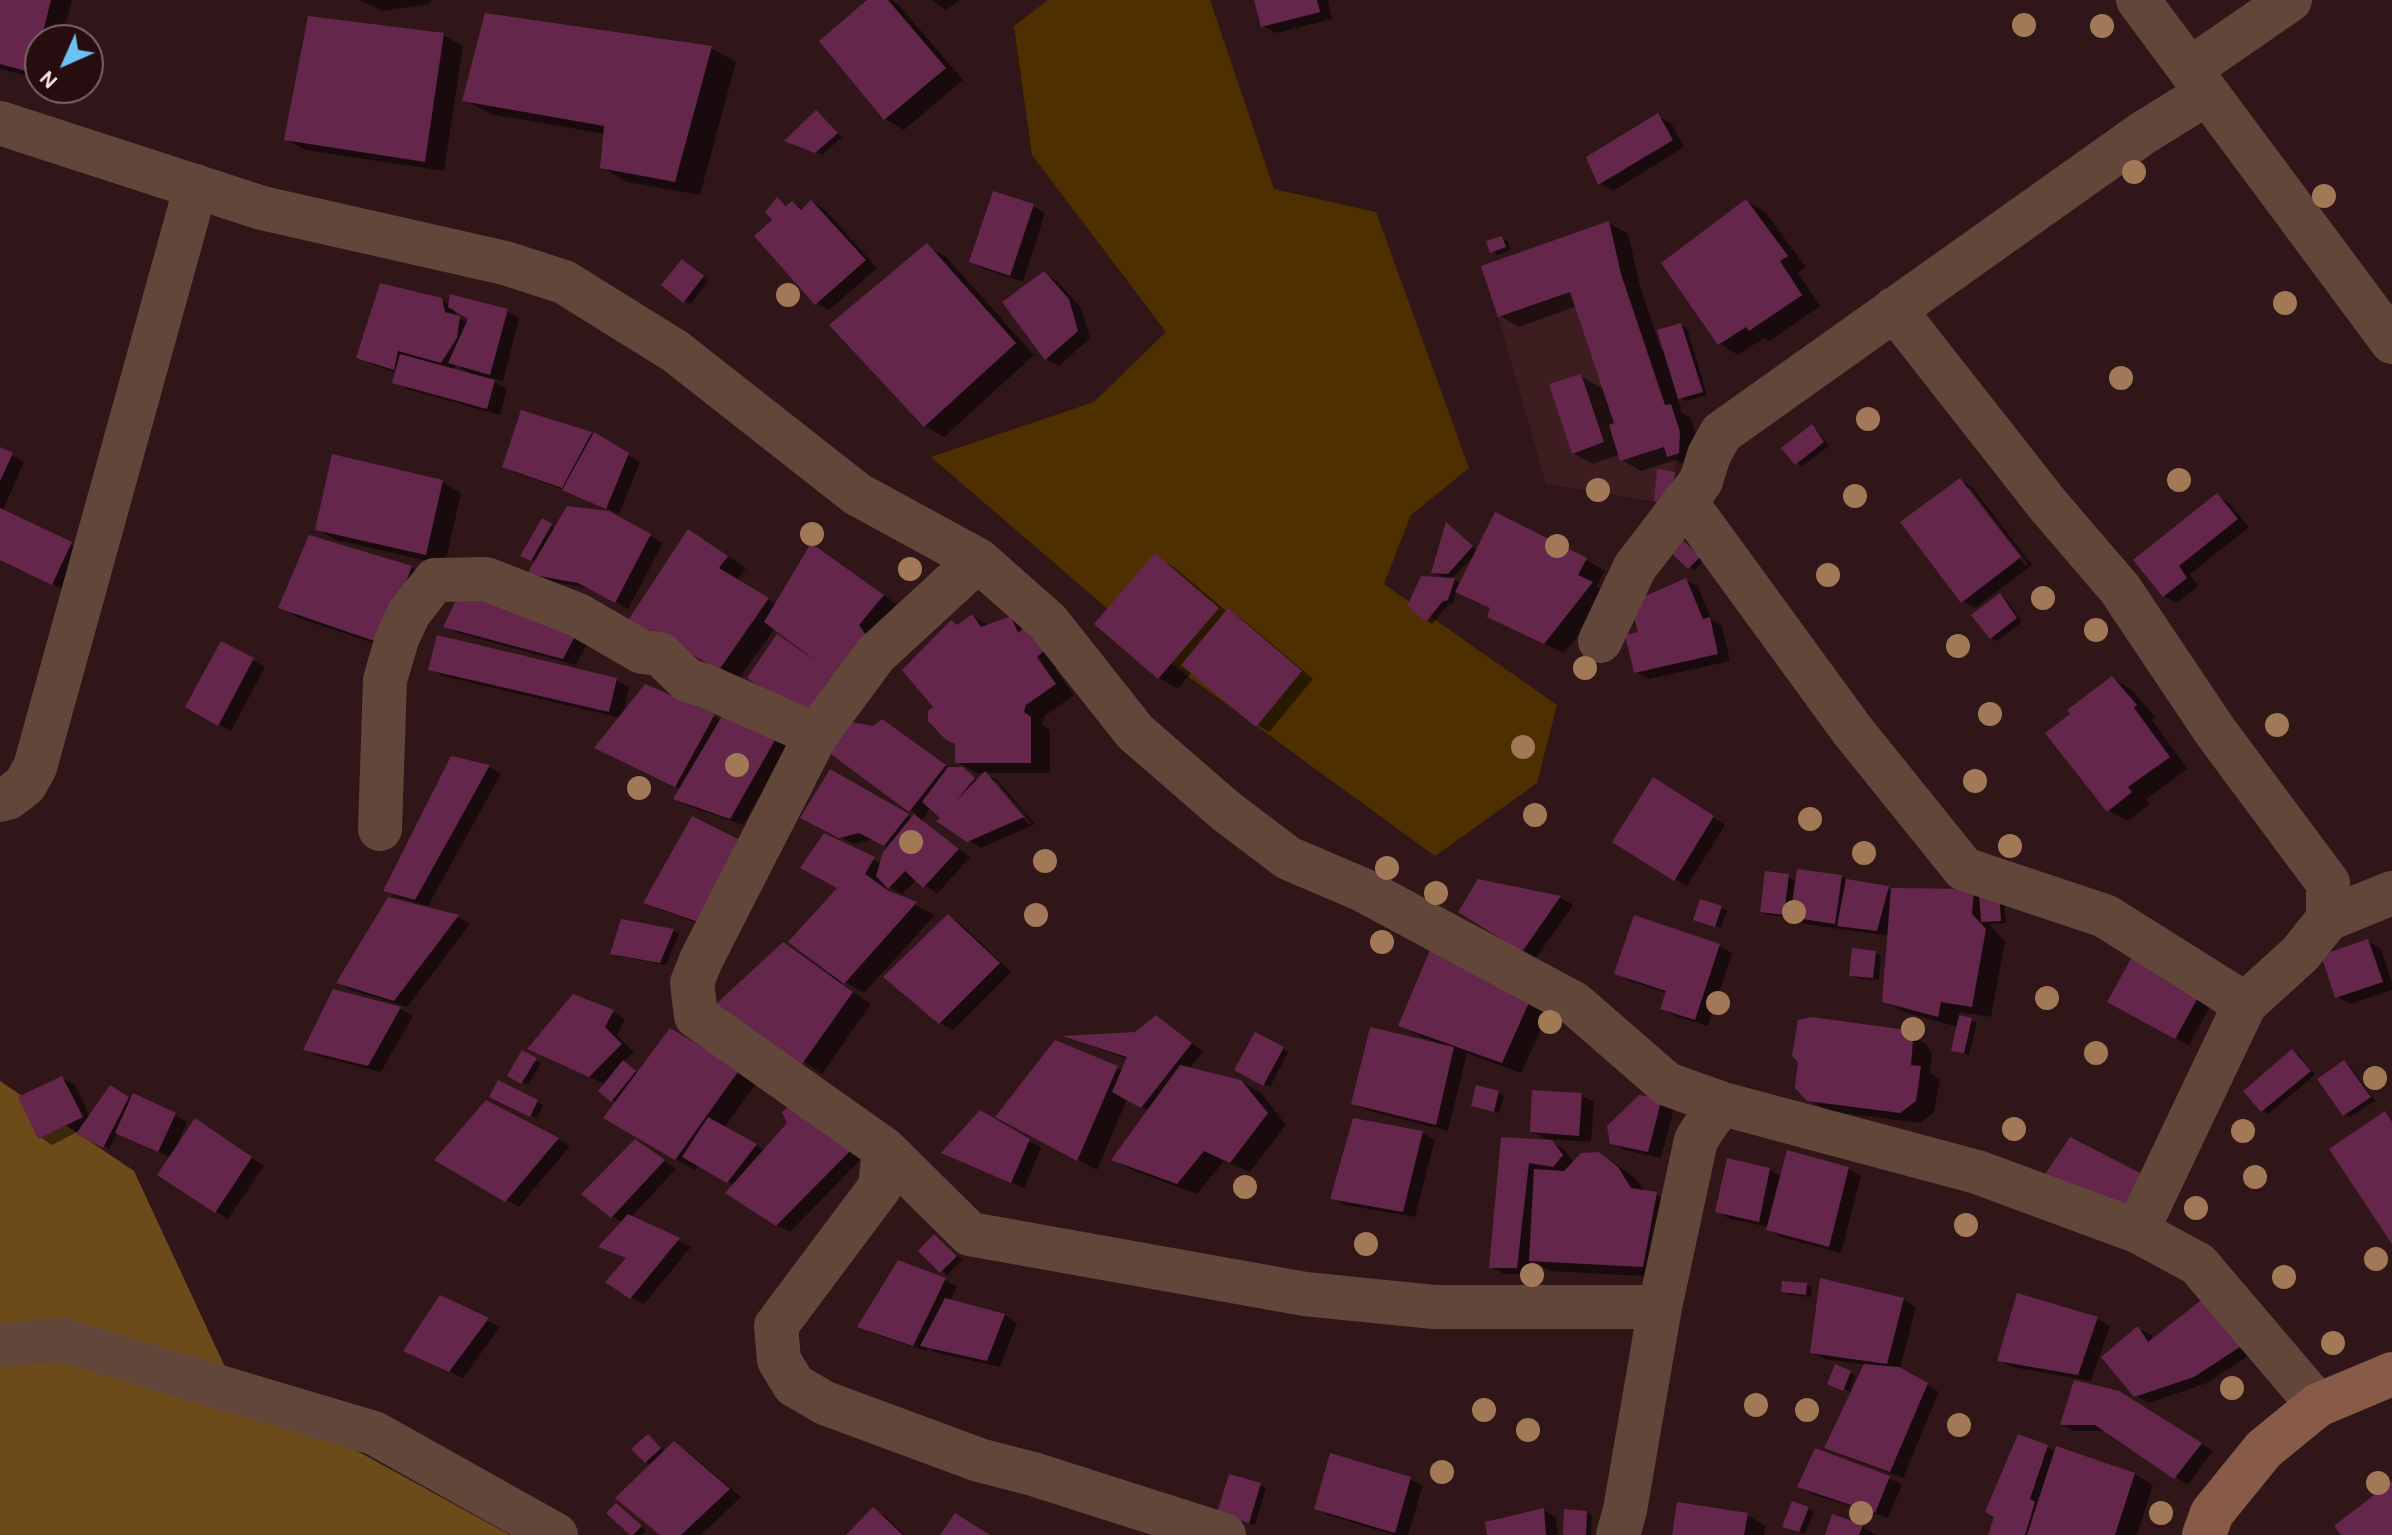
<!DOCTYPE html>
<style>
body{margin:0}
#map{position:relative;width:2392px;height:1535px;overflow:hidden;background:#301619;font-family:Karla,sans-serif}
canvas{display:block}
.north{position:absolute;left:24px;top:24px;width:80px;height:80px;box-sizing:border-box;background:#260d10;border:2px solid #7c6567;border-radius:50%;rotate:225deg;font-size:22px;font-weight:700;line-height:32px;text-align:center;color:#fce9ea}
.north::after{content:'';display:block;margin:auto;width:28px;height:36px;background:#6ac3f1;clip-path:polygon(50% 0,100% 100%,50% 72%,0 100%)}
</style>
<div id="map">
<canvas width="2392" height="1535"></canvas>
<div class="north">N</div>
</div>
<script>
const ctx = document.querySelector('canvas').getContext('2d');
ctx.lineJoin = 'round';
function fill(path, color) {
  ctx.fillStyle = color;
  ctx.fill(path, 'evenodd');
}
function shape(rows) {
  const path = new Path2D();
  for (const r of rows) {
    path.moveTo(r[0], r[1]);
    for (let i = 2; i < r.length; i += 2) path.lineTo(r[i], r[i + 1]);
  }
  return path;
}
function trace(path, color, width, dash) {
  ctx.strokeStyle = color;
  ctx.lineWidth = width;
  ctx.lineCap = dash ? 'butt' : 'round';
  ctx.setLineDash(dash || []);
  ctx.stroke(path);
}
fill(shape([
 [1609,221,1621,274,1665,405,1671,404,1680,432,1670,504,1546,484,1498,317,1481,266]
]), '#3d1d20');
fill(shape([
 [1048,0,1210,0,1274,189,1376,212,1469,468,1411,515,1384,584,1557,705,1537,783,1435,856,1174,666,931,457,1094,402,1166,332,1032,155,1014,26]
]), '#4e2f00');
fill(shape([
 [0,1081,134,1171,232,1382,510,1535,0,1535]
]), '#6d4a1a');
fill(shape([
 [0,0,72,0,62,40,40,40,40,79,0,69],
 [359,0,432,0,429,4,383,11],
 [870,0,892,0,898,4,963,80,904,130,885,119],
 [932,0,960,0,946,10],
 [1256,0,1328,0,1332,19,1276,33,1263,26],
 [443,35,463,46,444,171,305,150,286,139],
 [711,48,736,62,700,195,627,182,602,167,605,134,490,114,465,100],
 [817,113,842,137,822,155,792,143],
 [1658,116,1671,123,1684,147,1613,191,1600,183],
 [777,200,789,206,792,203,804,210,812,202,824,209,877,268,829,310,816,303,775,220],
 [1746,201,1765,212,1806,267,1798,273,1820,306,1770,341,1764,338,1738,355,1719,343],
 [1033,206,1045,213,1023,282,984,269,972,262],
 [1609,223,1628,234,1640,286,1661,350,1665,349,1681,325,1687,328,1707,395,1686,401,1677,396,1682,413,1690,417,1699,444,1688,466,1676,460,1641,471,1622,460,1620,454,1593,464,1573,453,1581,376,1605,390,1577,306,1519,327,1500,316],
 [1502,238,1508,241,1511,250,1498,255,1492,251],
 [927,246,946,257,1034,355,944,437,925,426],
 [688,265,708,281,690,305,664,285],
 [1044,273,1057,281,1081,308,1090,338,1059,366,1046,359],
 [441,300,450,305,507,311,519,318,503,381,488,378,507,389,500,415,407,389,394,382,397,373,371,364,359,357],
 [455,309,471,318,468,323,456,317],
 [456,365,471,374,453,370],
 [1812,427,1817,430,1829,446,1802,466,1796,463],
 [591,434,640,462,619,514,578,495,517,473,504,466],
 [0,449,24,462,3,510,83,551,65,590,0,559],
 [1960,480,1972,487,2032,565,1975,608,1962,601],
 [1965,488,1970,488,2028,564,2025,566],
 [442,482,461,493,445,565,336,540,317,529],
 [2217,496,2229,503,2249,527,2190,574,2198,586,2177,603,2164,596,2136,560],
 [608,513,663,543,628,609,593,589,542,580,530,573,536,562,523,555,542,521,556,529],
 [1452,528,1478,551,1586,560,1605,571,1597,586,1611,594,1564,653,1509,627,1492,609,1457,591,1453,603,1448,605,1432,624,1427,621,1445,579,1433,572],
 [1476,553,1461,584,1452,578],
 [1681,540,1704,561,1694,570,1689,567],
 [708,543,746,568,737,580,777,605,812,546,831,557,902,608,840,677,801,652,803,649,775,628,739,679,692,652],
 [1155,556,1174,567,1227,612,1241,618,1313,679,1269,732,1257,725,1192,672,1178,689,1159,678],
 [411,567,430,578,403,653,299,618,280,607],
 [1686,580,1698,587,1712,620,1722,626,1730,661,1649,679,1636,672,1640,634],
 [2000,595,2006,599,2022,622,1997,641,1991,638],
 [972,616,989,626,1010,618,1069,657,1055,669,1074,695,1045,716,1042,724,1050,730,1050,773,976,773,957,762,957,745,936,707,958,627],
 [446,626,592,634,576,665,458,633],
 [221,643,265,667,231,731,187,706],
 [431,669,616,680,629,687,623,716,646,687,722,720,790,742,763,790,774,794,766,801,759,797,743,825,688,806,676,799,681,789,609,755,621,718,443,676],
 [2112,678,2131,689,2155,717,2152,720,2188,769,2146,799,2150,804,2127,821,2108,810],
 [895,729,951,769,965,769,978,781,985,774,998,781,1035,824,981,848,968,840,931,807,921,821,970,857,937,894,917,879,902,894,888,886,887,889,898,897,935,915,864,993,843,981,842,984,871,1004,822,1074,720,1004,803,956,830,975,832,972,839,888,825,835,882,864,889,848,873,839,854,844,815,824,831,772,912,818,916,814,823,746],
 [995,780,1032,823,1029,825,992,783],
 [489,767,501,774,428,906,398,897,386,890],
 [1666,787,1725,825,1687,886,1675,879],
 [692,819,721,931,658,909,646,902],
 [1788,876,1797,882,1842,877,1849,881,1892,890,2004,896,2006,923,1991,924,1991,926,2005,942,1991,1017,1960,1012,1959,1017,1977,1023,1969,1055,1954,1050,1958,1027,1904,1012,1884,1001,1889,936,1805,924,1790,915,1789,917,1768,915,1763,911],
 [1478,881,1561,898,1573,905,1536,958,1460,912],
 [389,900,458,917,470,924,407,1007,351,990,339,983],
 [1721,908,1727,911,1721,928,1701,922],
 [949,916,961,924,1011,972,953,1030,940,1023],
 [622,921,674,931,679,934,666,965,618,956,612,953],
 [1436,941,1550,1010,1521,1073,1467,1053,1448,1131,1366,1110,1353,1103,1435,1045,1436,1042,1419,1036,1400,1025],
 [2368,941,2381,949,2392,983,2392,990,2350,1004,2337,997],
 [1719,946,1732,953,1708,1026,1675,1016,1662,1008,1667,993,1629,981,1617,974],
 [1875,953,1881,956,1879,980,1857,978,1851,975],
 [2133,960,2212,1003,2189,1045,2110,1002],
 [335,992,401,1009,413,1016,381,1072,318,1056,306,1049],
 [574,997,613,1012,625,1019,617,1036,634,1052,623,1062,638,1074,670,1030,758,1081,724,1128,765,1151,790,1123,791,1106,862,1158,790,1232,777,1225,734,1185,698,1165,695,1170,606,1118,617,1103,612,1100,605,1084,542,1056],
 [1169,1025,1203,1052,1189,1069,1241,1081,1261,1093,1286,1125,1250,1172,1224,1161,1197,1194,1132,1170,1114,1160,1150,1111,1127,1099,1097,1170,1017,1127,1117,1068,1123,1071,1128,1059,1069,1038,1136,1034],
 [1906,1032,1926,1044,1932,1053,1930,1073,1940,1079,1934,1112,1920,1123,1828,1111,1808,1099],
 [1256,1034,1288,1052,1270,1087,1237,1069],
 [2292,1051,2298,1054,2315,1075,2268,1114,2263,1111,2246,1091],
 [523,1053,541,1063,528,1085,510,1075],
 [2344,1062,2350,1066,2375,1101,2350,1117,2345,1114],
 [62,1078,75,1085,90,1117,110,1088,132,1100,175,1115,187,1122,178,1143,180,1144,208,1128,264,1166,228,1219,160,1174,171,1158,118,1132,109,1149,77,1132,52,1145,40,1137],
 [498,1083,543,1105,537,1118,497,1100],
 [1498,1093,1504,1096,1499,1113,1473,1105],
 [1581,1095,1594,1102,1591,1142,1545,1139,1565,1150,1574,1163,1599,1154,1619,1166,1637,1180,1645,1192,1656,1194,1675,1205,1662,1277,1550,1271,1531,1260,1529,1274,1504,1274,1491,1267,1503,1139,1551,1142,1532,1131],
 [1640,1097,1674,1108,1661,1158,1625,1150,1612,1143],
 [980,1112,1041,1148,1024,1188,944,1153],
 [1355,1121,1423,1133,1435,1140,1415,1217,1345,1205,1332,1198],
 [558,1139,570,1146,519,1207,437,1160],
 [648,1149,676,1169,631,1217,691,1247,644,1304,631,1297,627,1259,602,1247,623,1223,612,1216],
 [1728,1161,1770,1170,1782,1177,1849,1169,1861,1176,1841,1253,1781,1237,1768,1229,1769,1227,1730,1219,1717,1211],
 [935,1236,962,1260,947,1275,942,1271],
 [945,1280,957,1287,950,1301,1005,1315,1017,1323,1000,1367,934,1352,928,1348,926,1351,872,1333,860,1326],
 [1806,1285,1812,1288,1811,1297,1789,1295,1783,1291],
 [2019,1295,2098,1319,2110,1326,2091,1381,2012,1367,1999,1360],
 [441,1297,500,1327,463,1378,405,1351],
 [2209,1297,2257,1350,2207,1383,2148,1403,2135,1395,2138,1328,2151,1335,2154,1340],
 [1903,1299,1916,1307,1900,1369,1939,1392,1903,1478,1839,1454,1827,1447,1852,1393,1836,1384,1836,1366,1856,1376,1850,1390,1853,1391,1866,1365,1825,1359,1812,1352],
 [2118,1393,2213,1451,2188,1485,2108,1431,2074,1431,2062,1424],
 [648,1436,666,1452,675,1444,687,1451,741,1497,701,1535,663,1535,652,1465,646,1462],
 [2019,1436,2056,1451,2134,1474,2153,1485,2137,1535,1990,1535],
 [1889,1478,1902,1485,1888,1518,1812,1494,1800,1487],
 [1410,1479,1423,1486,1408,1535,1394,1535,1328,1515,1316,1508],
 [1260,1485,1266,1488,1255,1525,1225,1515],
 [622,1508,646,1531,642,1535,633,1535],
 [1808,1509,1814,1512,1805,1534,1790,1529],
 [873,1510,886,1517,905,1535,849,1535],
 [1544,1510,1556,1517,1558,1535,1489,1535],
 [1587,1513,1592,1516,1591,1535,1565,1535],
 [1747,1515,1766,1526,1764,1535,1674,1535],
 [1862,1527,1877,1535,1827,1535]
]), '#0007');
fill(shape([
 [0,0,51,0,33,73,0,64],
 [867,0,888,0,946,68,884,120,819,41],
 [1254,0,1317,0,1320,12,1261,27],
 [485,13,712,46,675,182,600,168,604,126,462,101],
 [308,16,444,33,425,162,284,140],
 [816,110,838,133,815,153,784,141],
 [1658,113,1673,140,1598,185,1586,157],
 [993,191,1034,204,1010,276,969,262],
 [777,197,786,206,792,201,801,210,811,200,866,260,815,305,754,236,772,220,765,212],
 [1746,199,1788,256,1780,261,1802,295,1749,331,1746,327,1718,345,1661,263],
 [1609,221,1621,274,1665,405,1671,404,1680,432,1679,453,1667,457,1664,447,1620,461,1609,425,1614,423,1570,292,1498,317,1481,266],
 [1502,236,1506,247,1490,253,1486,241],
 [927,243,1016,343,924,427,829,325],
 [682,259,704,276,683,303,661,285],
 [1044,271,1069,299,1078,331,1045,360,1002,302],
 [380,283,442,298,445,312,460,316,457,338,441,363,398,351,394,370,356,358],
 [450,294,508,309,490,375,448,363,468,319,448,307],
 [1681,323,1703,392,1678,399,1657,330],
 [400,354,495,380,487,409,392,383],
 [1581,374,1604,442,1572,454,1549,384],
 [521,410,592,432,562,488,502,467],
 [1812,424,1824,442,1795,465,1781,448],
 [594,432,629,453,606,509,562,490],
 [0,447,13,453,0,481],
 [332,454,443,480,426,555,315,530],
 [1657,469,1675,472,1670,504,1654,501],
 [1960,478,2021,557,1961,603,1900,522],
 [2217,493,2238,519,2179,566,2187,578,2163,597,2133,560],
 [567,506,609,511,651,534,615,603,578,583,527,574],
 [0,508,72,542,52,585,0,560],
 [1495,512,1587,558,1578,575,1593,582,1544,644,1487,617,1490,608,1455,592],
 [542,518,552,524,531,561,520,556],
 [1446,522,1473,546,1448,574,1431,573],
 [688,529,728,556,719,568,769,598,719,670,672,643,623,628],
 [309,535,412,566,383,644,278,608],
 [1681,538,1700,557,1688,569,1668,550],
 [811,543,884,595,859,625,866,635,812,723,747,678,777,634,816,661,764,622],
 [1155,553,1219,608,1158,679,1094,624],
 [1421,576,1455,578,1448,600,1442,602,1426,622,1407,606],
 [1686,578,1703,619,1710,617,1718,654,1634,673,1625,635,1638,632,1630,603],
 [461,590,581,625,563,659,443,627],
 [2000,593,2017,618,1990,639,1971,615],
 [1228,608,1302,671,1256,727,1181,665],
 [972,614,981,627,1011,616,1018,633,1029,623,1051,645,1037,657,1056,684,1026,705,1024,712,1031,717,1031,763,955,763,955,744,946,740,928,721,928,711,933,707,902,670,951,620,957,625],
 [437,635,617,678,609,712,428,670],
 [221,641,254,658,218,726,185,707],
 [2112,676,2137,705,2134,708,2170,757,2128,787,2132,792,2107,812,2045,733,2070,714,2067,710],
 [645,684,715,714,675,787,594,748],
 [725,711,779,733,730,819,673,799],
 [882,719,946,765,909,812,820,746,847,721,873,726],
 [451,756,490,765,415,900,383,891],
 [948,767,963,767,975,778,956,801,985,771,1024,817,967,842,936,821,940,818,922,802],
 [830,769,909,814,884,846,859,833,839,838,800,818],
 [1653,777,1714,816,1674,881,1612,842],
 [914,814,959,849,923,888,905,871,888,889,876,876,883,852],
 [692,816,754,847,707,925,643,903],
 [824,833,875,857,865,874,889,891,917,902,844,984,788,942,837,888,800,868],
 [1797,869,1842,875,1835,924,1790,917],
 [1765,871,1789,874,1784,915,1760,912],
 [1478,879,1561,896,1522,952,1458,912],
 [1846,879,1889,886,1877,931,1837,926],
 [1891,888,1974,889,1972,914,1986,929,1972,1007,1941,1002,1938,1017,1882,1002],
 [1999,891,2001,921,1981,922,1979,892],
 [388,897,459,915,394,1001,336,983],
 [1700,899,1722,906,1715,927,1693,920],
 [948,914,1000,963,939,1024,883,977],
 [1634,915,1720,944,1695,1020,1660,1009,1666,991,1614,974],
 [621,919,674,929,660,963,610,954],
 [1435,938,1531,998,1502,1063,1398,1026],
 [2368,939,2383,982,2335,998,2321,955],
 [783,942,853,992,802,1064,716,1004],
 [1852,948,1876,951,1873,978,1849,976],
 [2132,957,2200,994,2175,1039,2107,1002],
 [333,989,401,1007,368,1066,303,1050],
 [573,994,614,1010,605,1027,622,1044,589,1077,527,1049],
 [1156,1015,1192,1043,1141,1108,1112,1092,1127,1057,1062,1036,1135,1032],
 [1959,1015,1972,1018,1964,1053,1951,1051],
 [1811,1017,1907,1030,1913,1040,1911,1065,1921,1066,1916,1101,1900,1113,1807,1101,1795,1088,1798,1062,1792,1056,1798,1020],
 [1370,1027,1454,1047,1436,1125,1351,1104],
 [670,1028,740,1069,675,1160,603,1118],
 [1255,1032,1284,1047,1263,1086,1234,1070],
 [1055,1040,1118,1066,1077,1161,995,1117],
 [2292,1049,2311,1071,2261,1112,2243,1091],
 [522,1050,537,1058,521,1084,507,1076],
 [623,1060,636,1071,611,1102,598,1091],
 [2344,1060,2371,1097,2343,1116,2317,1079],
 [1180,1065,1241,1080,1268,1113,1230,1163,1204,1151,1177,1184,1111,1160],
 [62,1076,83,1117,38,1139,18,1097],
 [498,1080,538,1100,530,1117,489,1097],
 [110,1085,129,1097,103,1148,76,1134],
 [1476,1085,1499,1091,1494,1112,1471,1106],
 [1532,1090,1582,1093,1579,1136,1530,1132],
 [133,1093,176,1113,158,1152,115,1133],
 [1639,1095,1662,1098,1648,1152,1610,1144,1607,1126],
 [486,1100,559,1138,505,1202,434,1160],
 [791,1104,851,1150,776,1226,725,1193,787,1123,782,1112],
 [980,1110,1030,1139,1011,1183,941,1153],
 [2385,1111,2392,1122,2392,1244,2329,1149],
 [708,1117,757,1144,727,1183,682,1157],
 [195,1118,252,1157,215,1213,157,1175],
 [1353,1118,1423,1131,1403,1212,1330,1199],
 [1501,1137,1552,1140,1563,1155,1553,1167,1529,1163,1517,1268,1489,1268],
 [2070,1137,2148,1177,2131,1210,2045,1174],
 [635,1139,665,1160,611,1218,581,1194],
 [1787,1150,1849,1167,1829,1247,1766,1230],
 [1599,1152,1618,1167,1631,1188,1657,1192,1643,1267,1529,1261,1534,1169,1564,1171,1581,1153],
 [1727,1158,1770,1168,1759,1222,1715,1212],
 [628,1214,680,1238,630,1299,605,1282,626,1258,598,1247],
 [934,1234,957,1256,940,1273,918,1251],
 [898,1260,946,1278,913,1346,857,1327],
 [1820,1278,1904,1298,1887,1364,1810,1353],
 [1782,1281,1807,1283,1806,1295,1781,1292],
 [2017,1293,2098,1317,2078,1375,1997,1361],
 [2209,1294,2246,1343,2194,1377,2134,1397,2101,1357,2138,1326,2148,1342],
 [440,1295,489,1318,449,1372,403,1351],
 [945,1298,1005,1314,987,1361,920,1346],
 [1835,1364,1851,1371,1843,1391,1827,1384],
 [1864,1364,1899,1367,1928,1383,1890,1472,1824,1448],
 [2074,1380,2119,1391,2202,1443,2174,1479,2095,1425,2060,1425],
 [648,1434,661,1448,645,1463,631,1449],
 [2018,1434,2048,1445,2030,1499,2035,1502,2025,1535,1988,1535,1994,1517,1985,1512],
 [674,1441,730,1489,681,1535,660,1535,615,1498],
 [2056,1446,2135,1473,2115,1535,2027,1535],
 [1815,1448,1890,1476,1875,1513,1797,1487],
 [1330,1453,1411,1477,1395,1533,1314,1509],
 [1229,1474,1261,1483,1249,1523,1217,1513],
 [2392,1481,2392,1535,2341,1535,2334,1526],
 [1792,1501,1809,1507,1799,1532,1782,1527],
 [1677,1502,1748,1513,1744,1535,1672,1535],
 [616,1503,642,1526,633,1535,630,1535,606,1513],
 [873,1507,903,1535,846,1535],
 [1544,1508,1546,1535,1487,1535,1485,1522],
 [1564,1509,1587,1511,1586,1535,1563,1535],
 [955,1513,990,1535,940,1535],
 [1832,1514,1863,1525,1859,1535,1825,1535]
]), '#64274b');
trace(shape([
 [2138,0,2392,342],
 [2190,69,2290,0],
 [0,123,262,208,505,263,564,282,675,351,857,494,978,560,1048,622,1135,732,1226,811,1288,858,1363,890,1575,1004,1667,1084,1723,1104,1977,1172,2137,1231,2198,1264,2318,1405],
 [1894,309,2048,505,2120,589,2215,731,2328,883,2328,919,2300,954,2245,1004,2137,1231],
 [1685,501,1852,730,1964,869,2105,916,2245,1004],
 [978,560,876,654,816,735,701,960,692,983,696,1016,884,1149,970,1234,1305,1294,1434,1307,1660,1307],
 [1600,641,1635,567,1701,481,1709,455,1721,433,2143,133,2206,94],
 [0,800,8,798,25,785,35,767,196,186],
 [380,829,385,680,397,639,409,613,435,580,486,579,578,615,642,652,660,654,687,680,706,686,816,735],
 [2328,919,2392,893],
 [884,1149,880,1187,776,1326,779,1360,794,1385,825,1403,979,1460,1033,1474,1224,1535],
 [0,1345,62,1340,374,1433,556,1535],
 [1618,1535,1625,1510,1660,1307,1696,1140,1709,1120,1723,1104]
]), '#62463a', 44);
trace(shape([
 [2204,1535,2212,1513,2264,1449,2318,1405,2392,1374]
]), '#885b48', 44);
ctx.fillStyle = '#a27956';
for (const [x, y] of [
 [2024,25],
 [2102,26],
 [2134,172],
 [2324,196],
 [788,295],
 [2285,303],
 [2121,378],
 [1868,419],
 [2179,480],
 [1598,490],
 [1855,496],
 [812,534],
 [1557,546],
 [910,569],
 [1828,575],
 [2043,598],
 [2096,630],
 [1958,646],
 [1585,668],
 [1990,714],
 [2277,725],
 [1523,747],
 [737,765],
 [1975,781],
 [639,788],
 [1535,815],
 [1810,819],
 [911,842],
 [2010,846],
 [1864,853],
 [1045,861],
 [1387,868],
 [1436,893],
 [1794,912],
 [1036,915],
 [1382,942],
 [2047,998],
 [1718,1003],
 [1550,1022],
 [1913,1029],
 [2096,1053],
 [2375,1078],
 [2014,1129],
 [2243,1131],
 [2255,1177],
 [1245,1187],
 [2196,1208],
 [1966,1225],
 [1366,1244],
 [2376,1259],
 [1532,1275],
 [2284,1277],
 [2333,1343],
 [2232,1388],
 [1756,1405],
 [1484,1410],
 [1807,1410],
 [1959,1425],
 [1528,1430],
 [1442,1472],
 [2378,1483],
 [1861,1513],
 [2161,1513]
]) {
  ctx.beginPath();
  ctx.arc(x, y, 12, 0, 2 * Math.PI);
  ctx.fill();
}
</script>
